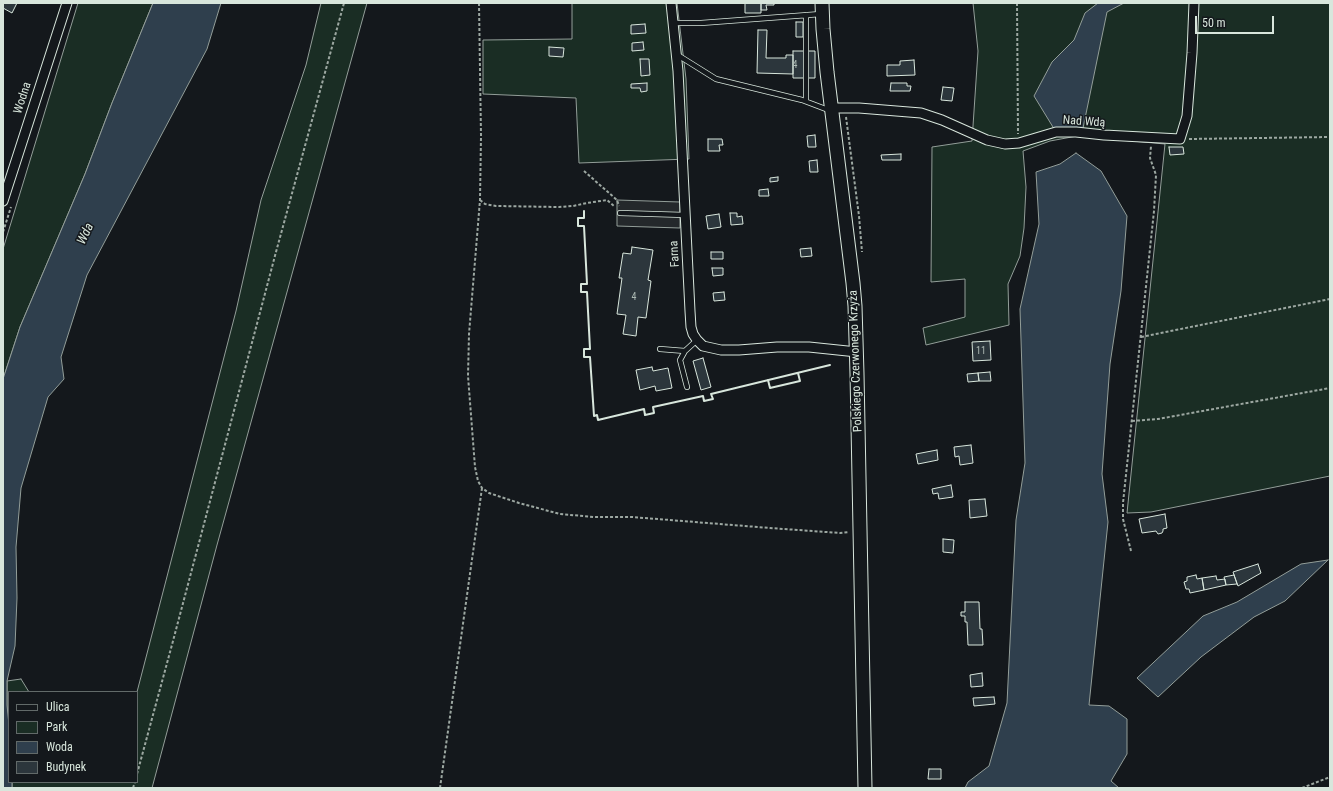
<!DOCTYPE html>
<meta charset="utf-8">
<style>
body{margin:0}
#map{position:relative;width:1333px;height:791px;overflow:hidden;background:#14181c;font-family:"Roboto Condensed",sans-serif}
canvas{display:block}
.frame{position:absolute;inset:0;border:4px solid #d8e6dc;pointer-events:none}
.legend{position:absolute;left:8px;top:691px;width:130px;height:92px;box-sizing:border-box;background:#14181c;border:1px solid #626a69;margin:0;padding:5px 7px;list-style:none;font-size:12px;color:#d8e6dc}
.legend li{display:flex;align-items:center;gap:8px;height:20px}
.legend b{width:20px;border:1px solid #626a69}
.scale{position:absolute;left:1195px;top:16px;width:79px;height:18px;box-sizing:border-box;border:2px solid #d8e6dc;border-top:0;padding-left:5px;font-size:12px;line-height:14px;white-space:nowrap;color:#d8e6dc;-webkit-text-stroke:3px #14181c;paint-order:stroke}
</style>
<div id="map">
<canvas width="1333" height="791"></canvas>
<div class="frame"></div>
<ul class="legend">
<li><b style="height:5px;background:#14181c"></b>Ulica</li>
<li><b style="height:11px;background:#1a2d24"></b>Park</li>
<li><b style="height:11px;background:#2f3f4d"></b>Woda</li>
<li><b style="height:11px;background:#2c363c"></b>Budynek</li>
</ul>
<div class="scale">50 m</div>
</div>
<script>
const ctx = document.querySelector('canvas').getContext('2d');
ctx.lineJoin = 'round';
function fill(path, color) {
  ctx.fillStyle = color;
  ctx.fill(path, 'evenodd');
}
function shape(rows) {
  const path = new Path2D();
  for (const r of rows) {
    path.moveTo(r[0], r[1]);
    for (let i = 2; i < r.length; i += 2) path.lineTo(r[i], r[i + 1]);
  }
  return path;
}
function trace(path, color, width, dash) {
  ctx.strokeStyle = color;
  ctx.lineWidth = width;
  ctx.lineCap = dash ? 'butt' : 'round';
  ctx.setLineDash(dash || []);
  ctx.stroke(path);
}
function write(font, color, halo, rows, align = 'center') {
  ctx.font = font + ' "Roboto Condensed",sans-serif';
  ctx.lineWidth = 3;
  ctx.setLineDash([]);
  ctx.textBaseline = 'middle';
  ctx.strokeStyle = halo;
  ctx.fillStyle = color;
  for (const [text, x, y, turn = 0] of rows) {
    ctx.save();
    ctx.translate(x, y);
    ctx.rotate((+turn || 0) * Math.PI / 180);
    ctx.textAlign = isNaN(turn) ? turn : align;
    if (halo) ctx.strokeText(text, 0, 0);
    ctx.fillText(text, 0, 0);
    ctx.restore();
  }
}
const green = shape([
 [78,3,153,3,112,103,85,174,20,327,3,379,3,249,78,3],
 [321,3,367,3,217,545,152,788,12,788,12,782,137,782,137,692,236,311,261,200,306,65,321,3],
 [572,3,677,3,686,79,689,159,579,163,576,98,483,94,483,40,572,39,572,3],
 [973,3,1330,3,1330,476,1151,512,1127,513,1165,144,1077,136,1050,141,1023,151,1026,187,1024,228,1020,256,1008,284,1009,325,926,345,923,328,965,317,965,279,931,282,932,147,972,141,978,51,973,3],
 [21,679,29,692,9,692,9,725,7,705,7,681,21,679]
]);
fill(green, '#1a2d24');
trace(green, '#939e99', 1);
const parking = shape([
 [617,200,680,202,680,228,617,226,617,200]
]);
fill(parking, '#24282b');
trace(parking, '#939e99', 1);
const water = shape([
 [153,3,221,3,207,49,87,275,61,357,64,379,48,397,21,488,16,547,17,598,15,646,7,681,7,705,9,725,9,782,12,782,12,788,3,788,3,379,20,327,85,174,112,103,153,3],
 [1098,3,1124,3,1107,12,1082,133,1056,132,1034,96,1052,62,1074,40,1085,13,1098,3],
 [1076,153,1101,171,1127,216,1121,291,1110,364,1102,474,1108,522,1089,705,1109,706,1127,719,1127,754,1111,781,1119,788,965,788,968,782,989,766,1007,703,1016,520,1025,463,1020,309,1039,224,1036,172,1060,164,1076,153],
 [1328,560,1285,601,1254,617,1201,657,1158,697,1137,678,1203,616,1237,602,1301,564,1328,560]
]);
fill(water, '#2f3f4d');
trace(water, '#939e99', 1);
const building = shape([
 [3,3,17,3,12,13,3,8,3,3],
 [745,3,761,3,761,13,745,13,745,3],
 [761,3,774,3,774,5,766,5,767,10,761,10,761,3],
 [796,22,803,22,803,37,796,37,796,22],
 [645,24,646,33,631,34,631,25,645,24],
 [758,30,767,30,766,58,786,58,786,55,793,55,793,74,757,73,758,30],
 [643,42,644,50,632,51,632,43,643,42],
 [549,47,564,48,563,57,549,56,549,47],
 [793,51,815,51,815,78,793,78,793,51],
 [640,59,649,59,650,75,641,76,640,59],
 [914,60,915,75,887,76,887,65,900,65,900,61,914,60],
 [647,83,647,91,641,92,640,88,631,88,631,84,647,83],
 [891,83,907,83,907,86,911,86,910,91,890,91,891,83],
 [943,87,954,88,952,101,941,100,943,87],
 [815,135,816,147,808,147,807,136,815,135],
 [708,139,722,139,723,145,719,145,720,151,708,151,708,139],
 [1169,147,1183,147,1184,154,1170,155,1169,147],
 [901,154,901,160,882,160,881,155,901,154],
 [817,160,818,172,810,172,809,161,817,160],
 [778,177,778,181,770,182,770,178,778,177],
 [768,189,769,196,759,196,759,190,768,189],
 [730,213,737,213,737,217,742,216,743,224,731,225,730,213],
 [719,214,721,227,708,229,706,216,719,214],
 [632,247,653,250,648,280,651,281,646,318,638,317,636,336,623,334,626,315,617,314,622,278,619,278,623,253,631,254,632,247],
 [811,248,812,256,801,257,800,249,811,248],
 [711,252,723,252,723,259,711,259,711,252],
 [712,268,723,268,723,275,713,276,712,268],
 [724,292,725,300,714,301,713,293,724,292],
 [990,341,991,360,973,361,972,342,990,341],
 [703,358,711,387,701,390,693,361,703,358],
 [652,367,653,371,668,368,672,388,656,391,655,386,640,390,636,370,652,367],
 [990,372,991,381,979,381,978,373,990,372],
 [978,373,979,381,968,382,967,374,978,373],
 [971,445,973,463,960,465,959,456,955,457,954,447,971,445],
 [937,450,938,460,918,464,916,454,937,450],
 [951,485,953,497,939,499,938,493,933,494,932,489,951,485],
 [985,499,987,516,970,518,969,500,985,499],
 [1165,514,1167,528,1163,529,1163,531,1162,533,1158,534,1156,531,1142,533,1139,519,1165,514],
 [943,539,954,540,953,553,943,552,943,539],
 [1258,564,1261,573,1238,586,1233,572,1258,564],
 [1196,575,1197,579,1202,578,1204,590,1190,593,1189,589,1186,589,1184,582,1187,581,1187,577,1196,575],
 [1234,575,1237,584,1226,585,1224,577,1234,575],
 [1216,576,1217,580,1225,579,1226,585,1204,590,1202,578,1216,576],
 [965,602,979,602,980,629,982,629,983,645,968,645,967,622,965,622,965,616,961,616,961,612,965,612,965,602],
 [982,673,983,686,971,687,970,675,982,673],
 [994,697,995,704,974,706,973,698,994,697],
 [929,769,941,769,941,779,928,779,929,769]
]);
fill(building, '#2c363c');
trace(building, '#d8e6dc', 1);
const lane = shape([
 [673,23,701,23,821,14],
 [676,54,716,79,802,100,831,111],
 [806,101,806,15],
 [620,213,685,215],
 [660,349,685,351],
 [687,387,680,360,685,351,697,340]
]);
const street = shape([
 [671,3,678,71,690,311,691,327,693,334,697,340,703,346,721,350,739,350,777,347,809,347,857,352],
 [832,108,859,108,921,113,942,120,987,140,1005,144,1019,143,1056,132,1076,132,1104,135,1180,139,1187,116,1192,53,1194,3],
 [3,201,67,3]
]);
const secondary = shape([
 [822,3,823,29,827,72,853,283,855,306,857,374,865,788]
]);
trace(lane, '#d8e6dc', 6);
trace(street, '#d8e6dc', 11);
trace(secondary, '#d8e6dc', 15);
trace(shape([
 [479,3,481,136,480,200,469,334,468,376,475,467,478,481,482,488,489,493,519,503,560,514,594,517,632,517,770,528,840,533,849,532],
 [1017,3,1018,134],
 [846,117,859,216,862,252],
 [1189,139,1330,137],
 [584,171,617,200,619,206],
 [480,200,485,204,496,206,559,207,573,206,587,203,607,200,615,207],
 [3,232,11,207],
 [1141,337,1330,299],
 [1132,421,1158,419,1330,388],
 [1131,551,1123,519,1123,503,1154,211,1156,175,1150,158,1151,146],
 [137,774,173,641,276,252,344,3],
 [133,788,135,782],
 [440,788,482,488],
 [1302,788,1330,777]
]), '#9da8a2', 2, [3, 2]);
trace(lane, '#14181c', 4.5);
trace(street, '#14181c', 9);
trace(secondary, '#14181c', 13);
trace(shape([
 [584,211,584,218,578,218,578,226,584,226,587,284,581,284,581,292,587,292,590,349,584,349,584,357,590,357,594,416,597,415,598,420,644,409,645,415,654,413,653,407,703,396,704,401,713,399,711,394,830,365],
 [768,380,770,388,800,381,798,373]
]), '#d8e6dc', 2);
write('10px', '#adbab4', null, [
 ["4",795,65],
 ["4",634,297],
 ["11",981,351]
]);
write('12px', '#d8e6dc', '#14181c', [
 ["Wodna",23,98,-72],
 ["Nad Wdą",1084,122,4],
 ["Farna",675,254,-93],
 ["Polskiego Czerwonego Krzyża",856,361,-92]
]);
write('italic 13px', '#d8e6dc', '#14181c', [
 ["Wda",86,234,-65]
]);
</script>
